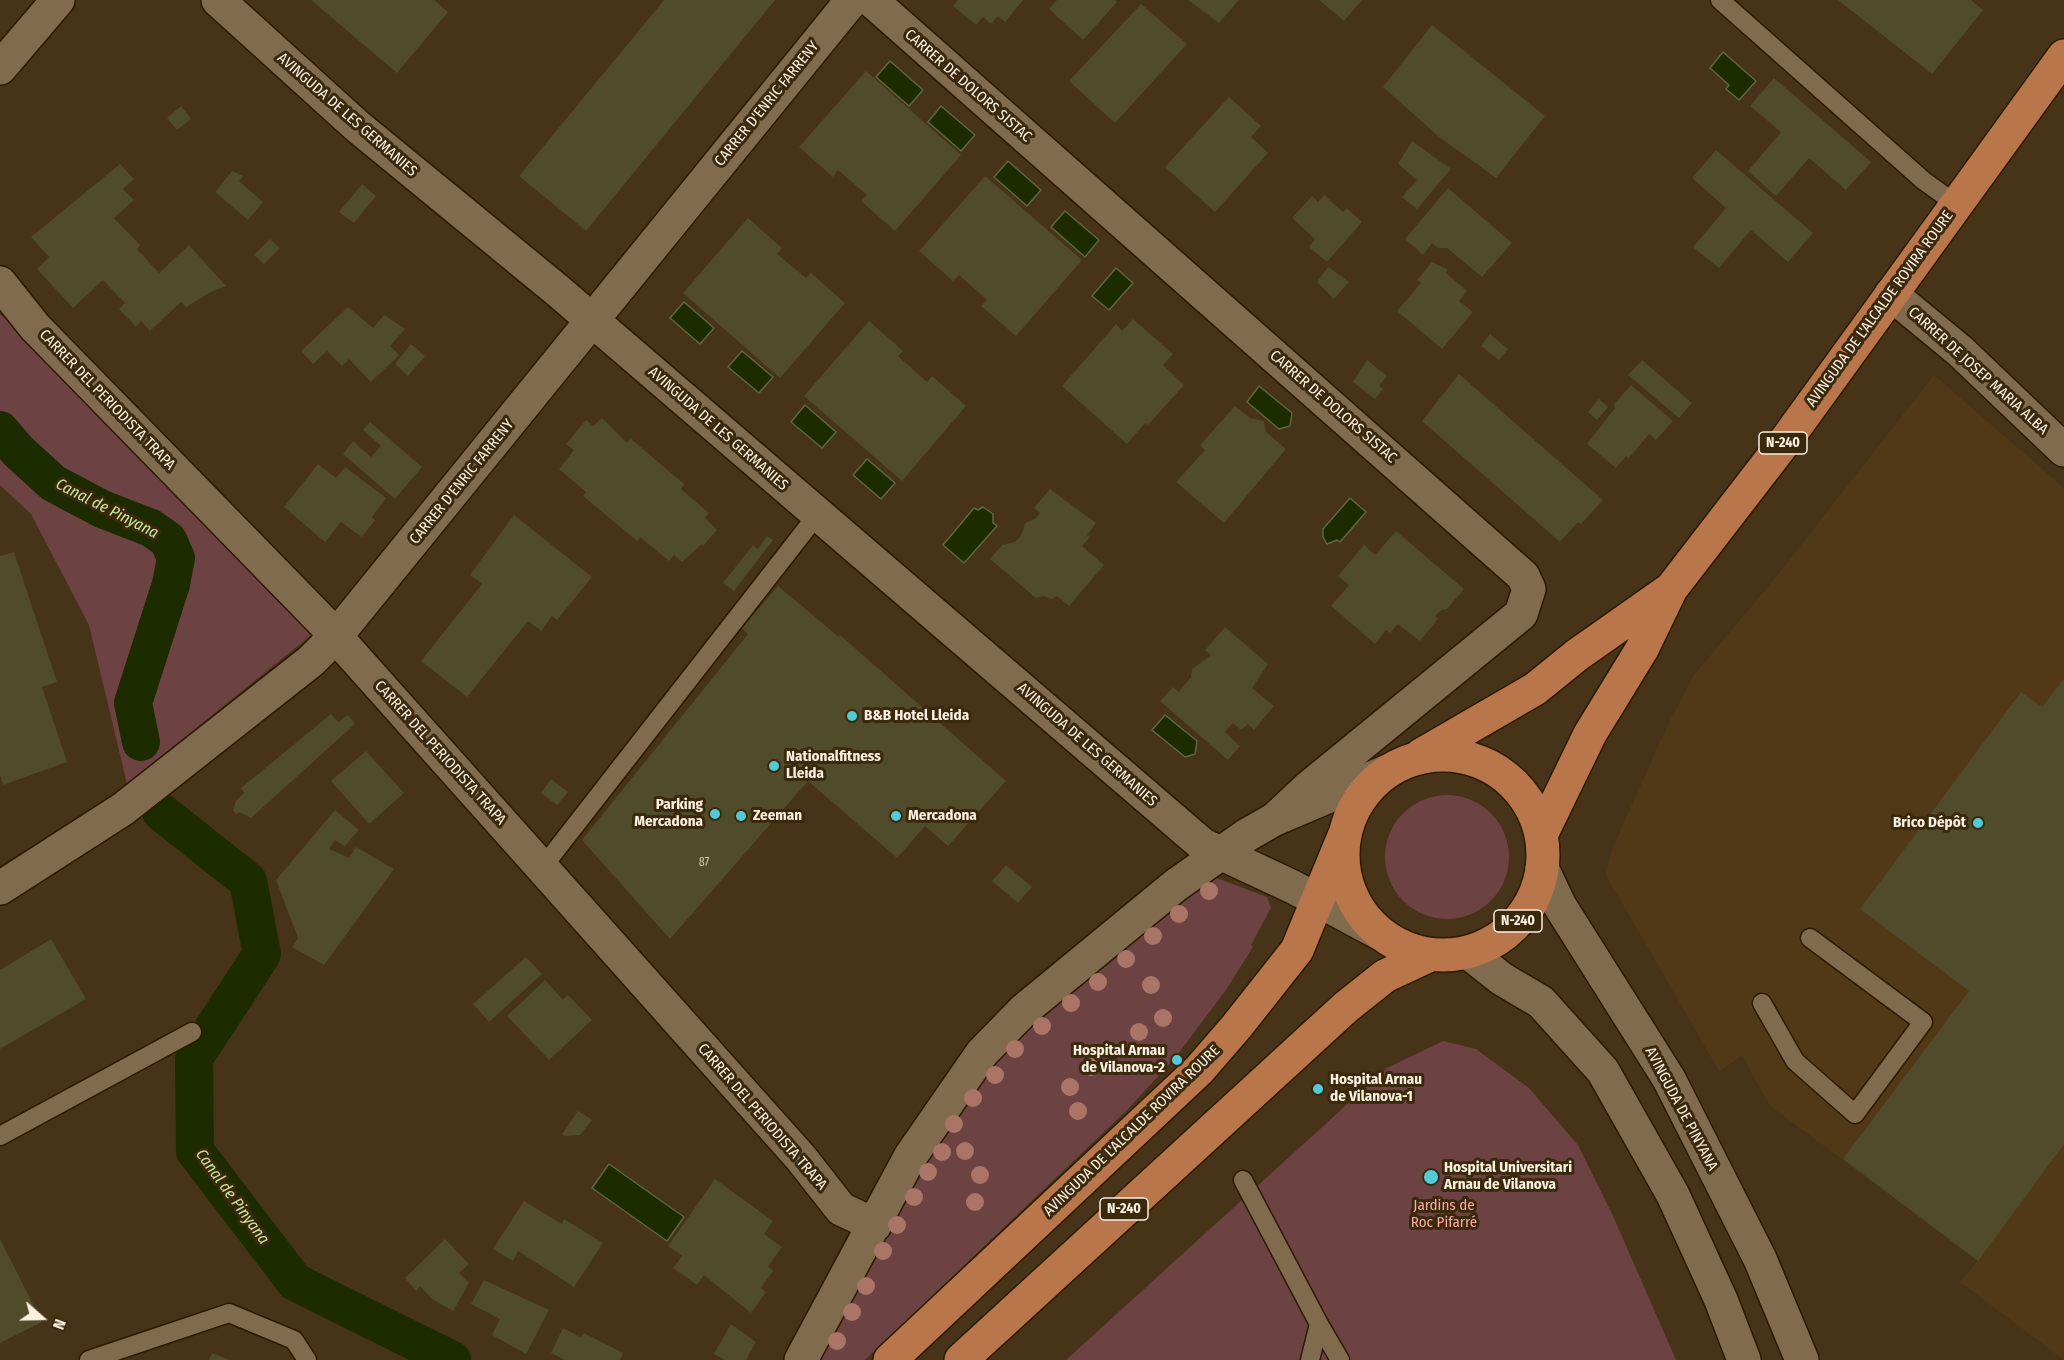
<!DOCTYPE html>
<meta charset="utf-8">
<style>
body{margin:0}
#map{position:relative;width:2064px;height:1360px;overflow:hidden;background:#463318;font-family:"Fira Sans Condensed",sans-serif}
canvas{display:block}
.north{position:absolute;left:12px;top:1288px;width:60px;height:60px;-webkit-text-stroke:4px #3b290e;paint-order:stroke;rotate:110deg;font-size:16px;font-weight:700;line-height:24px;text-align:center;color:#fcf0e0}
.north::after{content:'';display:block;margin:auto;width:21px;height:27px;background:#fcf0e0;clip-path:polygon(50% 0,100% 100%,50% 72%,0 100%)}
</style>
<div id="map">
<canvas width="2064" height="1360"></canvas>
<div class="north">N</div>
</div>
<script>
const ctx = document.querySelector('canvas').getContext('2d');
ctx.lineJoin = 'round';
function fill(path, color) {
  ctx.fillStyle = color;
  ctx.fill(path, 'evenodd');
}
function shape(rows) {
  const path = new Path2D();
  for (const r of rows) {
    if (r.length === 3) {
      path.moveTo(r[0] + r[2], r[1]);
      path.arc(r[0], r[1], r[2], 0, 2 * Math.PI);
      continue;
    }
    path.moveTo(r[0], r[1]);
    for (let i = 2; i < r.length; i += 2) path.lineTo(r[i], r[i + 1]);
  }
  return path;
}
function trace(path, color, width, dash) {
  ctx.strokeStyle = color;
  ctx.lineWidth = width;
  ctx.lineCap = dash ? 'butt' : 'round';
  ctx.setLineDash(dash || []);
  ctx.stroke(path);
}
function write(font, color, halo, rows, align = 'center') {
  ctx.font = font + ' "Fira Sans Condensed",sans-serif';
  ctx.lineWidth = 6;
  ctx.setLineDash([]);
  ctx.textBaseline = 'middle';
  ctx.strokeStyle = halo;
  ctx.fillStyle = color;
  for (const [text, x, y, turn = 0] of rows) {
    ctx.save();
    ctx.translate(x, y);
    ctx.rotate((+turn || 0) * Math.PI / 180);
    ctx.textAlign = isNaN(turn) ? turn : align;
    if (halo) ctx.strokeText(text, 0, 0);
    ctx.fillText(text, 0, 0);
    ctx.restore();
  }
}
fill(shape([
 [1934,375,2064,488,2064,1360,1960,1282,1978,1260,1770,1106,1742,1056,1719,1071,1606,875,1612,849,1669,722,1694,675,1776,577]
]), '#513917');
fill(shape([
 [0,314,95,401,320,628,127,784,89,625,31,514,0,485],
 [1447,857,62],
 [1206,874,1267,897,1271,908,1251,945,1253,947,1226,990,1175,1058,1127,1110,865,1360,812,1360,986,1057],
 [1443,1041,1476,1049,1529,1088,1578,1145,1613,1216,1676,1360,1066,1360,1387,1068]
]), '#6c4342');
const water = shape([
 [1723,52,1756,81,1739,100,1726,89,1729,85,1710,68,1723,52],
 [890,61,923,90,909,106,876,77,890,61],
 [941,106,975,135,961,151,928,122,941,106],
 [1008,161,1041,190,1027,206,994,177,1008,161],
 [1065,211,1099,240,1085,257,1051,227,1065,211],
 [1116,268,1133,283,1109,310,1092,296,1116,268],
 [684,302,714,328,700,344,670,318,684,302],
 [742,351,773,377,759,393,728,367,742,351],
 [1259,386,1292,413,1290,426,1279,429,1247,402,1259,386],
 [805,405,836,432,822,448,791,422,805,405],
 [867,459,895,483,881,499,853,475,867,459],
 [1350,498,1366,512,1340,542,1337,540,1327,544,1323,537,1323,529,1350,498],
 [983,507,993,514,993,523,997,526,964,563,943,545,974,508,978,510,983,507],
 [1165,715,1197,741,1195,754,1185,757,1152,730,1165,715],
 [609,1164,684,1217,667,1241,592,1188,609,1164]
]);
fill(water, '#1c2b00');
trace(water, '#5f6643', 1.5);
trace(shape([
 [0,430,18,451,53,483,102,509,151,528,168,540,176,558,171,584,133,703,141,742],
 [161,812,248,881,262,954,194,1058,195,1151,295,1282,452,1360]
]), '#1c2b00', 38);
fill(shape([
 [311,0,434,0,448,12,397,73],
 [664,0,775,0,586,231,519,176],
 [958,0,1023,0,1005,22,998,16,991,24,983,17,976,25,953,6],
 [1057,0,1115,0,1117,2,1083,40,1049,9],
 [1188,0,1239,0,1219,23],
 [1319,0,1362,0,1344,21],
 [1838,0,1971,0,1983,10,1932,74],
 [1141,4,1187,44,1115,123,1069,81],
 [1432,25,1545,116,1496,178,1438,136,1383,87],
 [866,71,961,155,895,231,861,201,867,195,838,170,833,177,799,147],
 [1774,78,1871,162,1846,190,1809,158,1776,196,1748,171,1781,132,1750,106],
 [1229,97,1261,126,1251,137,1268,153,1215,212,1165,167],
 [181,106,191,119,177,130,167,118],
 [1412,141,1451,169,1417,209,1402,197,1417,180,1398,164],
 [1716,150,1813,233,1788,262,1751,230,1719,268,1693,247,1726,208,1692,178],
 [120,164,134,179,123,189,134,200,114,218,140,245,137,249,159,273,189,245,226,286,211,292,186,307,181,302,150,331,141,321,136,327,119,309,125,303,103,280,73,308,37,269,49,257,31,237],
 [232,171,243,176,239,181,263,202,248,220,215,192],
 [985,176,1082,260,1016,336,981,306,987,300,959,275,953,281,919,251],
 [362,184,376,196,354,223,339,212],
 [1448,188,1512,243,1482,277,1447,248,1438,248,1432,243,1423,255,1405,239],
 [1324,195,1343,212,1347,208,1362,222,1327,262,1309,247,1315,239,1292,218,1312,196,1318,202],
 [748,218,782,248,777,254,806,278,811,273,845,303,780,378,683,293],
 [270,239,280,248,264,264,254,255],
 [1432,262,1448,270,1446,273,1467,291,1459,301,1473,312,1442,349,1397,311,1421,283,1417,280],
 [1328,267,1349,282,1334,299,1317,282],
 [348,307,373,328,384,315,405,329,390,346,399,355,371,382,349,359,342,366,327,351,313,364,301,351],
 [1133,319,1173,354,1163,365,1184,385,1148,425,1145,423,1127,444,1062,386,1116,324,1122,331],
 [869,321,903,351,898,356,927,382,932,376,966,406,902,481,804,396],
 [1490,334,1508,349,1499,360,1481,346],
 [411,344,425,356,408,376,395,364],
 [1367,360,1387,376,1379,386,1383,389,1375,399,1353,382],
 [1642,360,1692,403,1679,418,1628,375],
 [1459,374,1603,500,1581,524,1578,522,1560,542,1422,421],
 [1631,385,1673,421,1656,440,1649,434,1629,458,1626,456,1616,468,1587,444,1615,408,1614,404],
 [1599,399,1608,407,1597,420,1588,412],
 [1235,406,1250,418,1264,421,1266,432,1286,449,1224,523,1176,482,1205,450,1200,445],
 [602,418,627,443,631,439,684,484,681,489,709,513,705,518,717,530,703,546,702,544,682,562,674,555,669,561,640,537,637,541,583,496,586,492,559,469,574,450,566,444,586,420,593,426],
 [370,422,422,467,395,499,343,454,353,441,371,457,381,446,363,430],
 [318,464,336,478,345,467,386,498,372,517,375,520,362,537,341,522,325,542,284,507],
 [1050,489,1096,523,1087,535,1090,537,1082,546,1104,565,1069,606,1057,596,1052,599,1044,596,1036,598,990,559,1002,545,1015,542,1021,536,1025,523,1035,519,1040,513,1034,508],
 [514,515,592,577,557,620,552,616,541,631,528,621,467,697,421,661,482,584,470,575],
 [1396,531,1464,589,1447,609,1441,610,1435,616,1438,619,1420,641,1398,624,1390,633,1386,630,1375,644,1331,606,1349,585,1338,576,1364,545,1375,555],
 [767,536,773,540,734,591,723,583,753,545,758,549],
 [14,552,57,682,42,687,67,762,3,785,0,775,0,556],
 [778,586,839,637,840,635,1006,781,948,846,925,826,897,858,808,781,670,939,582,840,748,634,742,628],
 [1225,627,1268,664,1252,688,1274,706,1254,730,1248,724,1241,730,1233,723,1225,732,1240,746,1228,760,1160,701,1173,687,1179,692,1191,677,1192,669,1211,655,1205,650],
 [2064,679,2064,1144,1978,1261,1843,1159,1969,991,1860,909,2021,692,2042,707],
 [331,714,338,722,348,715,355,724,251,818,239,812,236,815,233,810,236,801,244,793,241,788],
 [366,751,404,793,369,824,331,781],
 [551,779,568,792,557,805,541,793],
 [335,810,359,830,345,846,335,840,329,849,349,858,356,847,394,869,324,965,292,947,298,938,276,880],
 [1006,865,1032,887,1018,903,992,881],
 [51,939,86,999,0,1049,0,970],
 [526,957,542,974,489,1022,473,1004],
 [545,980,563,1000,568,995,592,1020,549,1060,507,1016],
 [578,1111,592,1120,580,1135,565,1136,562,1134],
 [715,1179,773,1221,764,1234,782,1247,768,1266,773,1271,761,1288,766,1292,751,1313,704,1275,697,1285,673,1268,682,1256,668,1246],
 [524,1201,562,1224,564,1219,603,1243,574,1287,518,1251,513,1261,493,1249],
 [0,1239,42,1322,0,1343],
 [445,1239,469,1264,459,1273,469,1283,453,1311,432,1299,420,1286,416,1291,405,1278],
 [484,1280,549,1310,526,1354,492,1335,500,1319,471,1304],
 [731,1324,756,1342,746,1360,725,1360,714,1354],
 [563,1328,581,1337,584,1333,623,1353,620,1360,565,1360,551,1353],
 [212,1353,230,1360,209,1360]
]), '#504b2b');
const service = shape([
 [1720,0,1924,181,1956,204],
 [542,868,817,515],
 [1762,1003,1795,1061,1855,1114,1923,1022,1810,938],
 [0,1136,192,1032],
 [1243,1180,1319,1324],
 [89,1360,229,1313,294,1340,307,1360],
 [1310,1360,1319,1324,1340,1360]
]);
const minor = shape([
 [218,0,357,126,557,290,1203,845,1293,887,1379,933],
 [871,0,1523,576,1529,589,1521,614,1308,788,1275,819],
 [0,68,58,0],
 [0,283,35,327,322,621,801,1158,841,1209,875,1225],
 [1891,294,1960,351,2064,450],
 [0,888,123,809,311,661,336,636,852,0],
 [801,1360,910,1157,982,1053,1024,1010,1176,885,1247,835,1275,819,1388,771]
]);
const tertiary = shape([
 [1542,868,1560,906,1669,1079,1760,1259,1802,1360],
 [1469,953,1502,979,1541,1002,1603,1071,1673,1195,1721,1300,1744,1360]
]);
const primary = shape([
 [1443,855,100],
 [1421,755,1535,689,1577,655,1668,591],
 [1541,835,1590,734,1642,649,1671,589,1789,436,2064,56],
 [890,1360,1199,1070,1237,1026,1297,950,1344,836],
 [961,1360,1346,1007,1385,976,1430,955]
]);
trace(service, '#2c1a01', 21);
trace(minor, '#2c1a01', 36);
trace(tertiary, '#2c1a01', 36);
trace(primary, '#2c1a01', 36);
trace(service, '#806b4f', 18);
trace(minor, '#806b4f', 33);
trace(tertiary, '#806b4f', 33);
trace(primary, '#b9764a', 33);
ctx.fillStyle = '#aa7466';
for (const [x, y] of [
 [1209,891],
 [1179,914],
 [1153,936],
 [1126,959],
 [1098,982],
 [1151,985],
 [1071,1003],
 [1163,1018],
 [1042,1026],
 [1139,1032],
 [1015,1049],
 [1091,1067],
 [995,1075],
 [1070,1087],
 [973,1098],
 [1078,1111],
 [954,1124],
 [965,1151],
 [942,1152],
 [928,1172],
 [980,1175],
 [914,1197],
 [975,1202],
 [897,1225],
 [883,1251],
 [866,1286],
 [852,1312],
 [837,1341]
]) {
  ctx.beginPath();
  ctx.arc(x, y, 9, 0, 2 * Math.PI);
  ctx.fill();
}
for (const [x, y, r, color] of [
 [852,716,6,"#52cbd9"],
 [774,766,6,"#52cbd9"],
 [715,814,6,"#52cbd9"],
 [741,816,6,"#52cbd9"],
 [896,816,6,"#52cbd9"],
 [1978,823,6,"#52cbd9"],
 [1177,1060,6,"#52cbd9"],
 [1318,1089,6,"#52cbd9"],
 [1431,1177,8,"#52cbd9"]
]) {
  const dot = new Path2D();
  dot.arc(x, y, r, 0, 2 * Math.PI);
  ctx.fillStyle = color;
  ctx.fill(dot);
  trace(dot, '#3b290e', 2);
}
write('12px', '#d1c7b3', null, [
 ["87",704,863]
]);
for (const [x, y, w] of [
 [1783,443,48],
 [1518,921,48],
 [1124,1209,48]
]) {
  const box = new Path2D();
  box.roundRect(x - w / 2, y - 11, w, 22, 4.5);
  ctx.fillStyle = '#3b290e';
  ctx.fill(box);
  trace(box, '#fcf0e0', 1.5);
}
write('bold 14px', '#fcf0e0', null, [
 ["N-240",1783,443],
 ["N-240",1518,921],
 ["N-240",1124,1209]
]);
write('15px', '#fcf0e0', '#3b290e', [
 ["CARRER DE DOLORS SISTAC",968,86,41],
 ["CARRER D'ENRIC FARRENY",767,104,-51],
 ["AVINGUDA DE LES GERMANIES",347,115,41],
 ["AVINGUDA DE L'ALCALDE ROVIRA ROURE",1880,309,-54],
 ["CARRER DE JOSEP MARIA ALBA",1978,371,42],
 ["CARRER DEL PERIODISTA TRAPA",107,400,46],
 ["CARRER DE DOLORS SISTAC",1333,407,41],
 ["AVINGUDA DE LES GERMANIES",718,429,41],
 ["CARRER D'ENRIC FARRENY",462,482,-51],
 ["AVINGUDA DE LES GERMANIES",1087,745,41],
 ["CARRER DEL PERIODISTA TRAPA",440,753,48],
 ["AVINGUDA DE PINYANA",1681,1109,62],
 ["CARRER DEL PERIODISTA TRAPA",762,1117,49],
 ["AVINGUDA DE L'ALCALDE ROVIRA ROURE",1132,1131,-44]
]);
write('bold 15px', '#fcf0e0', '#3b290e', [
 ["B&B Hotel Lleida",864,716],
 ["Nationalfitness",786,757],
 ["Lleida",786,774],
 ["Parking",703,805,"right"],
 ["Mercadona",703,822,"right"],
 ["Zeeman",753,816],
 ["Mercadona",908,816],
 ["Brico Dépôt",1966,823,"right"],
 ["Hospital Arnau",1165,1051,"right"],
 ["de Vilanova-2",1165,1068,"right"],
 ["Hospital Arnau",1330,1080],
 ["de Vilanova-1",1330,1097],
 ["Hospital Universitari",1444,1168],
 ["Arnau de Vilanova",1444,1185]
], 'left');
write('15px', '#fca9a6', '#3b290e', [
 ["Jardins de",1444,1206],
 ["Roc Pifarré",1444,1223]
]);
write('italic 16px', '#c6e59e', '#3b290e', [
 ["Canal de Pinyana",107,509,27],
 ["Canal de Pinyana",232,1197,54]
]);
</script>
